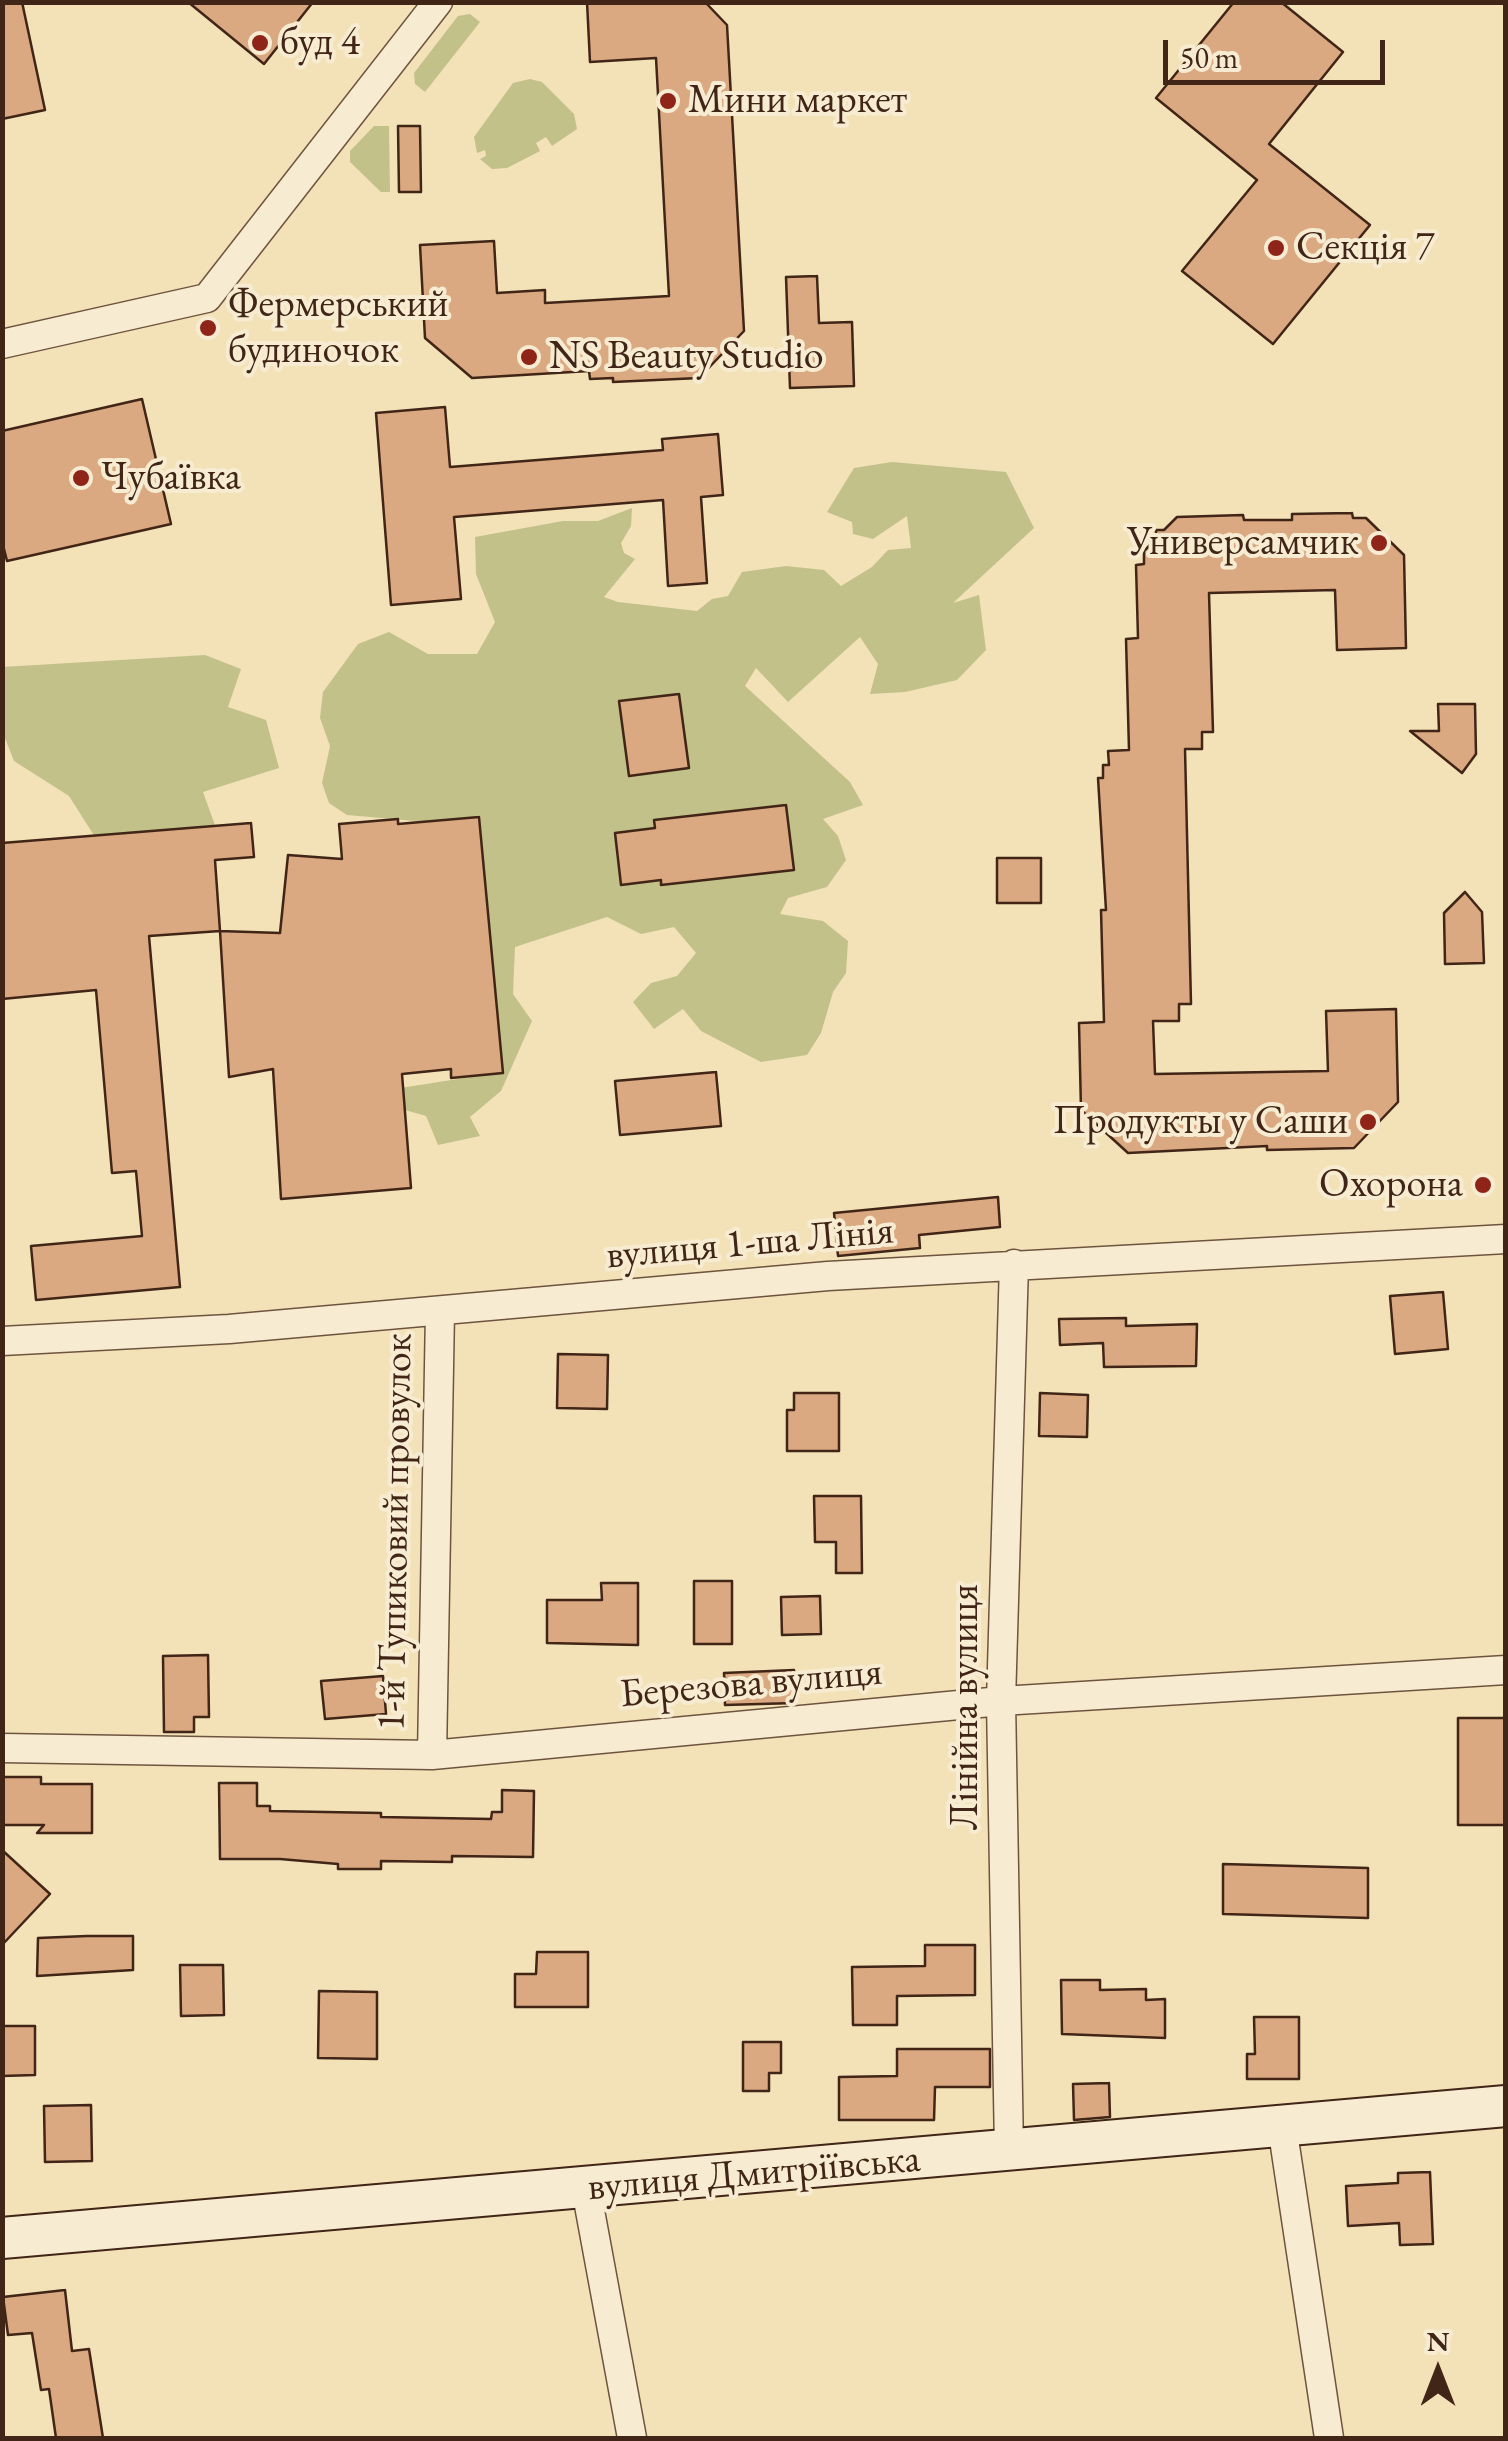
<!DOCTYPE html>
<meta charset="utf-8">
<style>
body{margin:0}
#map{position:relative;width:1508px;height:2441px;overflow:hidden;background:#f3e1b8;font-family:"EB Garamond",serif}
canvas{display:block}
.frame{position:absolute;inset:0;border:5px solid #412516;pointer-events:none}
.north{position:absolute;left:1388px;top:2321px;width:100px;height:100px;-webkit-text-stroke:8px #f7ecd1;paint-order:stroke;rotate:0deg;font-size:28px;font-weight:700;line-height:40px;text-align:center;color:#412516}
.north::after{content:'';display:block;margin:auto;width:35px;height:45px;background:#412516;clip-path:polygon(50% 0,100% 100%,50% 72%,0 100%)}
.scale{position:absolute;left:1163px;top:40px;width:222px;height:45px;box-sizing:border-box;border:5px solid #412516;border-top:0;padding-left:12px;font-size:30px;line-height:35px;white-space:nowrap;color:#412516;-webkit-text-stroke:8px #f7ecd1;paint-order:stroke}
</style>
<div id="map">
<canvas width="1508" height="2441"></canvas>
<div class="frame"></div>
<div class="north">N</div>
<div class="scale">50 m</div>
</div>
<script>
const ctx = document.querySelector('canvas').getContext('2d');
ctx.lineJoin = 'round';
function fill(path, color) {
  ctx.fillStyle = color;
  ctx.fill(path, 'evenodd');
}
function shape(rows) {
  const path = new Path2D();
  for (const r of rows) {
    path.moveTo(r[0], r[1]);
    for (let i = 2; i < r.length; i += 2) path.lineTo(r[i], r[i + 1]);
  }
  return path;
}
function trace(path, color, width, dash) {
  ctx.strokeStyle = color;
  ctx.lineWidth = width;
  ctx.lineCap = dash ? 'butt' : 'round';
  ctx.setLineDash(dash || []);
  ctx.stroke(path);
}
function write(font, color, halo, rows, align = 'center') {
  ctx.font = font + ' "EB Garamond",serif';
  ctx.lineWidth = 8;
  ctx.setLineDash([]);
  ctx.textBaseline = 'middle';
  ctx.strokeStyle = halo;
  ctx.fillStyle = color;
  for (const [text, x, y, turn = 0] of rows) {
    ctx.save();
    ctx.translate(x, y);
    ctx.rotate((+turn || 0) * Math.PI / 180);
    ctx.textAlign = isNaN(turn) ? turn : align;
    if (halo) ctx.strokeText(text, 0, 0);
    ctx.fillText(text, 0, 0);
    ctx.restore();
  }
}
fill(shape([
 [470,14,480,22,425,92,415,84,414,73,458,16],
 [530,79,542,82,574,114,577,129,552,146,546,137,536,143,540,151,507,168,492,169,480,159,486,156,485,150,477,153,474,137,513,83],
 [374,126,389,126,390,192,381,192,350,162,350,151],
 [892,462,1006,472,1034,528,953,603,979,595,986,650,957,680,905,692,870,694,878,664,860,637,788,702,756,668,745,686,850,782,863,805,823,819,838,836,846,860,827,887,788,898,780,914,823,921,848,941,846,973,833,992,821,1033,807,1055,761,1062,701,1031,683,1009,654,1029,633,1002,651,983,677,976,696,953,674,927,641,934,607,917,515,947,513,994,532,1021,501,1091,470,1117,480,1136,438,1145,426,1116,377,1102,368,1093,503,1072,479,817,427,822,347,815,329,803,322,783,330,746,320,718,323,692,358,644,389,632,428,654,477,654,495,622,476,574,475,537,563,521,598,521,632,508,631,526,621,543,624,553,635,559,604,597,618,602,697,611,712,599,728,596,742,572,786,566,824,570,841,586,872,567,888,550,911,548,907,516,873,539,853,534,852,522,827,512,854,468],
 [205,655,241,669,228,707,266,720,279,768,203,792,216,828,102,848,69,796,14,761,3,733,2,667]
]), '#c2c18a');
const building = shape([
 [2,2,22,2,45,110,2,119,2,2],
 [188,2,313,2,264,64,188,2],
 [587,2,705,2,727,25,744,331,699,378,613,382,613,378,590,379,589,371,472,378,425,338,420,245,494,241,497,293,545,290,545,303,669,296,656,58,590,62,587,2],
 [1234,2,1281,2,1343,52,1269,144,1370,225,1273,344,1182,271,1257,180,1156,98,1234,2],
 [398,126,420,126,421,192,399,192,398,126],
 [817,276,819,323,852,322,854,386,790,388,786,277,817,276],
 [142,399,171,524,7,561,2,541,2,431,142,399],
 [445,407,450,467,663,450,662,439,718,434,723,495,701,497,707,583,668,586,663,500,454,517,461,599,391,605,376,413,445,407],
 [1352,513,1353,518,1366,518,1404,555,1406,648,1337,650,1335,590,1209,593,1213,732,1202,732,1202,749,1185,749,1191,1004,1179,1004,1179,1021,1153,1021,1155,1074,1328,1071,1326,1011,1396,1009,1398,1102,1354,1148,1267,1150,1267,1146,1128,1153,1081,1110,1079,1023,1104,1022,1101,910,1106,910,1098,778,1103,778,1103,765,1109,765,1108,751,1129,750,1126,639,1138,638,1136,565,1144,564,1144,551,1156,539,1156,530,1164,530,1177,517,1243,515,1244,520,1292,520,1292,514,1352,513],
 [679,694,689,768,629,776,619,701,679,694],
 [1438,704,1475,704,1476,754,1462,773,1410,731,1439,731,1438,704],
 [786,805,794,870,661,885,661,880,621,885,615,833,655,828,654,820,786,805],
 [479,817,503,1073,451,1078,451,1069,402,1074,411,1188,281,1199,273,1069,229,1077,220,931,280,933,288,855,342,859,339,824,398,819,398,824,479,817],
 [251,823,254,857,215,860,220,931,149,936,180,1287,36,1300,31,1246,142,1236,136,1171,112,1173,96,990,2,999,2,843,251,823],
 [997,858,1041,858,1041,903,997,903,997,858],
 [1465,892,1482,912,1484,963,1445,964,1444,913,1465,892],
 [716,1072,721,1126,620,1135,615,1081,716,1072],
 [998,1197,1000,1227,919,1235,920,1248,838,1256,834,1213,998,1197],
 [1443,1292,1448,1349,1395,1354,1390,1296,1443,1292],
 [1126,1318,1126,1326,1197,1324,1196,1366,1104,1367,1103,1343,1060,1345,1059,1319,1126,1318],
 [558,1354,608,1355,607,1409,557,1408,558,1354],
 [794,1393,839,1393,839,1451,787,1451,787,1410,794,1410,794,1393],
 [1040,1393,1088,1395,1087,1437,1039,1436,1040,1393],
 [814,1496,861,1496,862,1573,836,1573,836,1542,815,1542,814,1496],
 [694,1581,732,1581,732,1644,694,1644,694,1581],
 [601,1583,638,1583,638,1645,547,1643,547,1600,602,1600,601,1583],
 [820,1596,821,1634,782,1635,781,1597,820,1596],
 [208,1655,209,1717,194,1717,194,1732,164,1732,163,1656,208,1655],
 [794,1670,795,1703,725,1705,724,1673,794,1670],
 [383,1676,386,1714,325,1719,321,1681,383,1676],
 [1458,1718,1506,1718,1506,1825,1458,1825,1458,1718],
 [2,1777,41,1777,41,1784,92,1784,92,1833,37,1833,44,1825,2,1825,2,1777],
 [219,1783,257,1783,257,1806,270,1806,270,1811,381,1813,381,1817,491,1819,492,1812,502,1812,502,1790,534,1791,533,1857,452,1856,452,1862,381,1861,381,1869,338,1869,338,1864,280,1859,220,1859,219,1783],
 [2,1850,50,1894,2,1945,2,1850],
 [1223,1864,1368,1868,1368,1918,1223,1914,1223,1864],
 [87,1936,133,1936,133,1970,37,1976,38,1938,87,1936],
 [925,1945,975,1945,975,1995,897,1996,897,2025,853,2025,852,1967,925,1966,925,1945],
 [537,1952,588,1952,588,2007,515,2007,515,1974,536,1974,537,1952],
 [180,1965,223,1965,224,2015,181,2016,180,1965],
 [1061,1980,1100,1980,1100,1990,1146,1989,1146,2000,1165,1999,1165,2038,1062,2034,1061,1980],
 [319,1991,377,1992,377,2059,318,2058,319,1991],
 [1254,2017,1299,2017,1299,2079,1247,2079,1247,2054,1255,2054,1254,2017],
 [2,2026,35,2026,35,2075,2,2076,2,2026],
 [743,2042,781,2042,781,2073,769,2073,769,2091,743,2091,743,2042],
 [897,2049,990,2049,990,2087,935,2087,934,2120,839,2120,839,2077,897,2076,897,2049],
 [1109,2083,1110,2117,1074,2120,1073,2084,1109,2083],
 [91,2105,92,2161,45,2162,44,2106,91,2105],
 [1430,2172,1433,2244,1400,2245,1399,2223,1348,2226,1346,2186,1398,2183,1398,2173,1430,2172],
 [65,2290,72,2351,89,2349,103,2438,56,2438,49,2389,41,2390,32,2333,8,2335,3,2297,65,2290]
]);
fill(building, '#daa982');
trace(building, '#412516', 2.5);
const minor = shape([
 [2,344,207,298,438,2],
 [2,1341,229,1329,828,1276,1506,1239],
 [2,1748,432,1755,1001,1701,1506,1670],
 [432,1755,440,1311],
 [1282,2126,1329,2438],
 [1009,2150,1001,1701,1014,1264],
 [586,2189,632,2438]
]);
const secondary = shape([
 [2,2238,1506,2106]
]);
trace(minor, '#6e543e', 31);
trace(secondary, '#412516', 44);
trace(minor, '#f7ecd1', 28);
trace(secondary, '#f7ecd1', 40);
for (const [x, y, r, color] of [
 [260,43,10,"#8f2418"],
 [668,101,10,"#8f2418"],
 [1276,248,10,"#8f2418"],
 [208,328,10,"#8f2418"],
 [529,357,10,"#8f2418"],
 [81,478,10,"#8f2418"],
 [1379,543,10,"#8f2418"],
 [1368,1122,10,"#8f2418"],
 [1483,1185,10,"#8f2418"]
]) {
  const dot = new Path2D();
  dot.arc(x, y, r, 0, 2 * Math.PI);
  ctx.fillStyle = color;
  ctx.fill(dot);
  trace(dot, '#f7ecd1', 4);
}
write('40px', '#412516', '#f7ecd1', [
 ["буд 4",280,43],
 ["Мини маркет",688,101],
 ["Секція 7",1296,248],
 ["Фермерський",228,305],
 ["будиночок",228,351],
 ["NS Beauty Studio",549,357],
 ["Чубаївка",101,478],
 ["Универсамчик",1359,543,"right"],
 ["Продукты у Саши",1348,1122,"right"],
 ["Охорона",1463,1185,"right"]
], 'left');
write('40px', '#412516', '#f7ecd1', [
 ["вулиця 1-ша Лінія",750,1244,-5],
 ["1-й Тупиковий провулок",396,1532,-89],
 ["Березова вулиця",751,1684,-5],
 ["Лінійна вулиця",966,1707,-90],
 ["вулиця Дмитріївська",754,2174,-5]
]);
</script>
